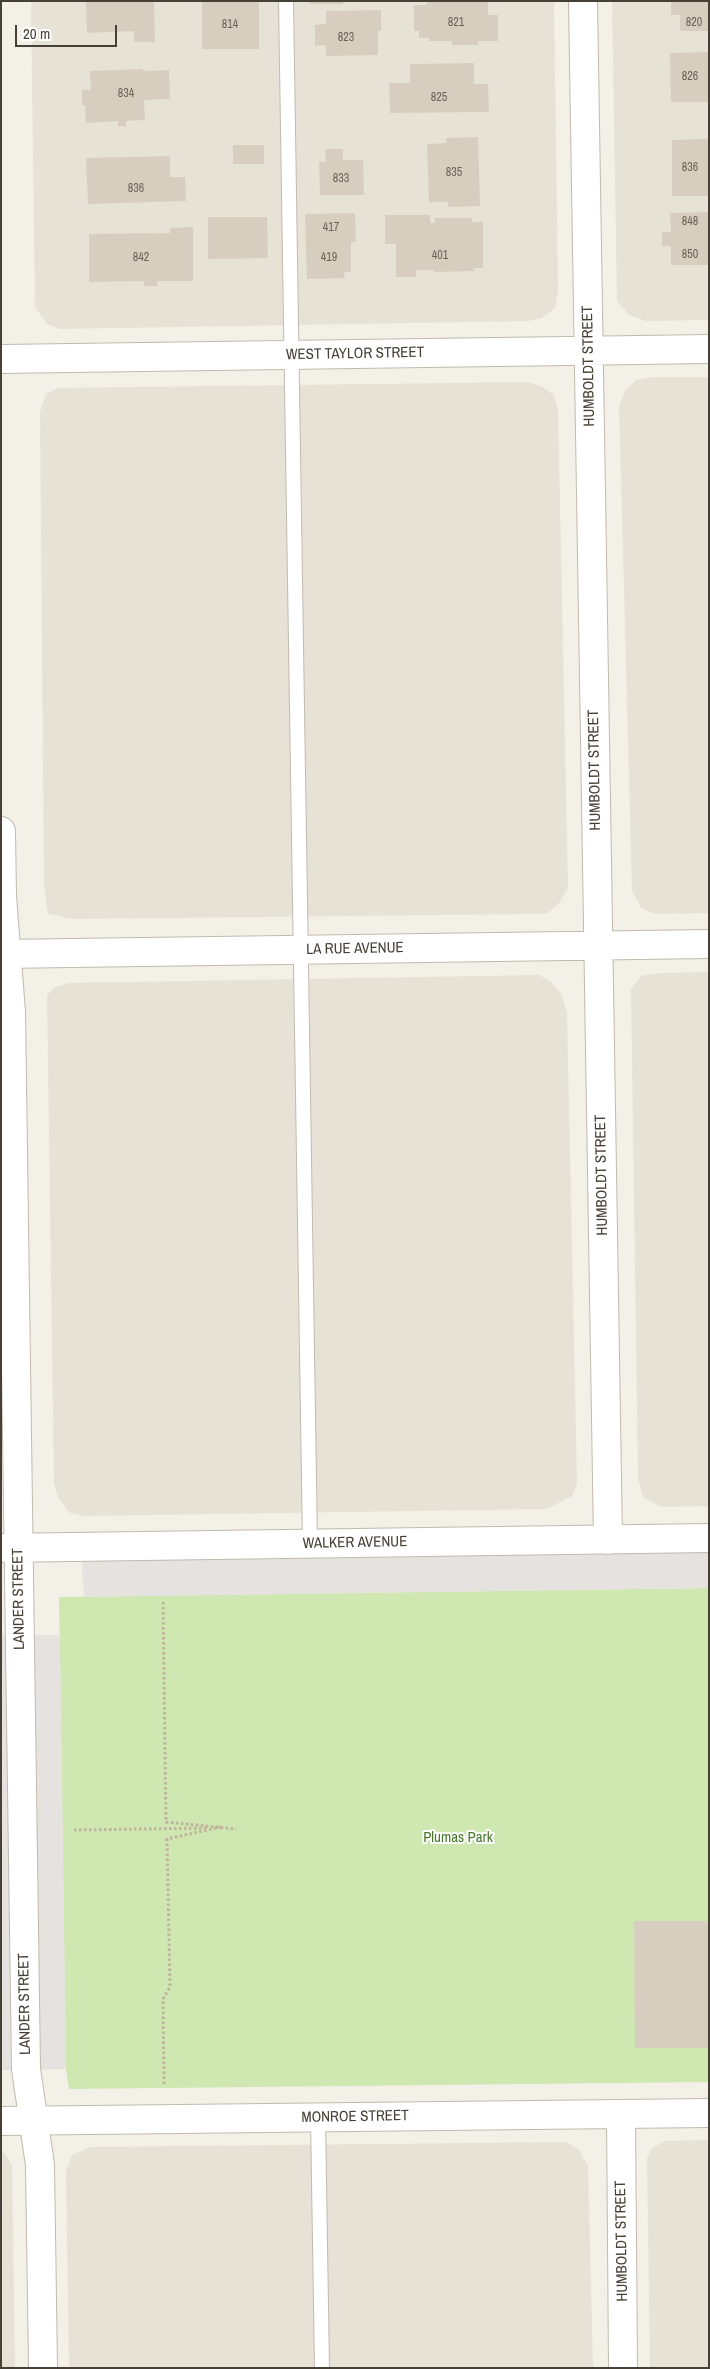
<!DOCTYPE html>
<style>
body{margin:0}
#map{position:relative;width:710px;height:2369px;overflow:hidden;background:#f3f0e8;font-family:"Archivo Narrow",sans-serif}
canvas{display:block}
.frame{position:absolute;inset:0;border:2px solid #474036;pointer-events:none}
.scale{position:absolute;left:15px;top:25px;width:102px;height:22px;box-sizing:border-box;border:2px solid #474036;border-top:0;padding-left:6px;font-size:15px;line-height:18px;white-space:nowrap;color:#474036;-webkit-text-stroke:4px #fff;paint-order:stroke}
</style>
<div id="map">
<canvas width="710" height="2369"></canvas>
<div class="frame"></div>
<div class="scale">20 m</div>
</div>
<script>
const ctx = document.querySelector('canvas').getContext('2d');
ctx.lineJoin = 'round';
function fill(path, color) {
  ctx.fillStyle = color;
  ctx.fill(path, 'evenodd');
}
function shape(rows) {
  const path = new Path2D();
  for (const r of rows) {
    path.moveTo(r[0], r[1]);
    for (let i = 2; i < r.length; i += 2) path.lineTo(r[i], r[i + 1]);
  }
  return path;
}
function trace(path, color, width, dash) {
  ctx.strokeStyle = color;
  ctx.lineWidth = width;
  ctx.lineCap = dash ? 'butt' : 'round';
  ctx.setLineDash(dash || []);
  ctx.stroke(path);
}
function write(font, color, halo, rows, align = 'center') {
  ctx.font = font + ' "Archivo Narrow",sans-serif';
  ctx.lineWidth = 4;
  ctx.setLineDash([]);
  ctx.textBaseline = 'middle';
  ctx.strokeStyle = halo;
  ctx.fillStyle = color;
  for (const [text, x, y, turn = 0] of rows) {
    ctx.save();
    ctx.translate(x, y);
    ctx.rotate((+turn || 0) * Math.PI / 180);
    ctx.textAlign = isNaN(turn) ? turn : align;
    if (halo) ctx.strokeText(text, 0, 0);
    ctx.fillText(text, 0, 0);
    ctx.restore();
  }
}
fill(shape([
 [31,1,554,1,558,292,555,308,542,318,529,321,60,329,47,324,35,307],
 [612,1,709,1,709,320,646,321,629,315,617,301],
 [653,377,709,377,709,913,655,914,641,908,632,890,619,405,625,391,636,380],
 [529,382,542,387,554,395,558,409,568,888,560,902,548,913,534,914,74,919,48,914,44,886,40,412,46,394,58,388],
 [709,972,709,1506,661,1507,643,1497,638,1479,631,989,641,976,659,973],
 [539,975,550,981,561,993,567,1012,577,1484,572,1496,547,1509,85,1516,70,1513,58,1497,54,1483,47,995,55,987,69,983],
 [709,2140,709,2368,650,2368,647,2158,652,2148,665,2141],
 [567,2142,579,2150,588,2166,593,2368,69,2368,66,2171,72,2155,90,2147],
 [1,2148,12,2165,15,2368,1,2368]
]), '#e7e2d6');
fill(shape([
 [709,1588,709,2082,69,2089,66,2069,59,1597]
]), '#cfe7b1');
fill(shape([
 [709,1538,709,1588,84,1597,81,1547],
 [1,1635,60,1635,66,2069,1,2070]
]), '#e5e2df');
fill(shape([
 [86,1,154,1,155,42,134,42,134,31,87,33],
 [202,1,259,1,259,49,202,49],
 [310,1,343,1,343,4,310,4],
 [427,1,488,1,488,15,498,15,498,41,478,41,478,45,452,45,452,41,429,41,429,38,419,38,419,31,414,31,414,5,427,5],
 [671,1,709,1,709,31,680,31,680,15,671,15],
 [381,10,381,31,378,31,378,55,326,56,326,45,315,46,315,25,326,24,326,11],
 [709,52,709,102,671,102,670,53],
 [474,63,474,84,488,84,489,112,390,113,389,83,410,83,410,64],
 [143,69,143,71,169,70,170,99,144,100,145,120,126,121,126,126,118,126,118,121,86,123,85,105,82,105,82,90,91,90,90,71],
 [478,137,480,206,448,207,448,202,429,202,427,144,446,143,446,138],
 [709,139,709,196,672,196,672,140],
 [233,145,264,145,264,164,233,164],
 [325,149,343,149,343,160,363,160,364,195,320,195,319,162,326,162],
 [170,156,170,177,185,177,186,201,88,204,86,158],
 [709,212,709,265,671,265,671,246,662,246,662,232,671,232,670,213],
 [355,213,356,242,351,242,351,272,344,272,345,278,307,279,305,214],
 [385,215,430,215,430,223,435,223,435,218,472,218,472,222,483,222,483,268,473,268,474,271,434,272,434,270,416,270,416,277,396,277,396,244,385,244],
 [208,217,267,217,268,258,208,259],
 [193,227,193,281,157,281,157,286,144,286,144,281,89,282,89,234,170,233,170,228],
 [634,1921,709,1921,709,2048,635,2048]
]), '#d8cec0');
const service = shape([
 [286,1,310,1544],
 [318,2118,322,2368]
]);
const minor = shape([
 [583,1,608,1540],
 [1,359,709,349],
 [1,831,2,896,11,1012,26,2069,40,2165,43,2368],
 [1,954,709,944],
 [1,1548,709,1538],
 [621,2114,623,2368]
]);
const tertiary = shape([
 [1,2121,709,2113]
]);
trace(service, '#c2baad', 16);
trace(minor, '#c2baad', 30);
trace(tertiary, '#c2baad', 30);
trace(shape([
 [163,1602,166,1822,236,1829],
 [74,1830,209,1828],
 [164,2084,163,1999,170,1987,167,1839,221,1827]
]), '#c0b39c', 3, [2.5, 2.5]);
trace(service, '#fff', 14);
trace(minor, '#fff', 28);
trace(tertiary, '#fff', 28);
write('12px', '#6b6458', null, [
 ["821",456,23],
 ["820",694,23],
 ["814",230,25],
 ["823",346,38],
 ["826",690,77],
 ["834",126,94],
 ["825",439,98],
 ["836",690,168],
 ["835",454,173],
 ["833",341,179],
 ["836",136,189],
 ["848",690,222],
 ["417",331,228],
 ["850",690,255],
 ["401",440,256],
 ["842",141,258],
 ["419",329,258]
]);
write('15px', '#474036', '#fff', [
 ["WEST TAYLOR STREET",355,354,-1],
 ["HUMBOLDT STREET",589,366,-91],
 ["HUMBOLDT STREET",595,770,-91],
 ["LA RUE AVENUE",355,949,-1],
 ["HUMBOLDT STREET",602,1175,-91],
 ["WALKER AVENUE",355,1543,-1],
 ["LANDER STREET",19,1599,-91],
 ["LANDER STREET",25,2004,-91],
 ["MONROE STREET",355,2117,-1],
 ["HUMBOLDT STREET",622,2241,-91]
]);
write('15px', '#48772b', '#fff', [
 ["Plumas Park",458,1838]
]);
</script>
